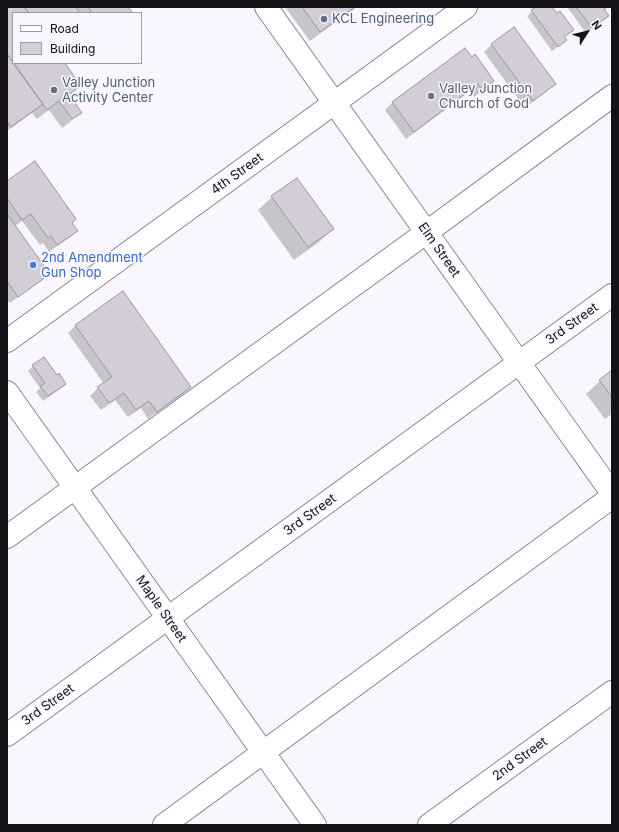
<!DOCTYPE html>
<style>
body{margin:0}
#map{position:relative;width:619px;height:832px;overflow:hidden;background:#f9f6ff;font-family:Inter,sans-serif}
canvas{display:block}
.frame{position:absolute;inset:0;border:8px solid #151317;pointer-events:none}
.legend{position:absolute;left:12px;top:12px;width:130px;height:52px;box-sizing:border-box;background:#f9f6ff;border:1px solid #9e9ba2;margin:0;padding:5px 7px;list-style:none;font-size:12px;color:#151317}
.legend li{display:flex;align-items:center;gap:8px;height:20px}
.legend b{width:20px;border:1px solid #9e9ba2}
.north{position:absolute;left:567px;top:12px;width:40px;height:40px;-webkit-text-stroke:3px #f9f6ff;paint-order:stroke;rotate:54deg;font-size:11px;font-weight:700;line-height:16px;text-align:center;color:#151317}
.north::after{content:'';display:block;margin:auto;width:14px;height:18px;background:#151317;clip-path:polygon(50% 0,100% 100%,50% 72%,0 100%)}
</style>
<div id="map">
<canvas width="619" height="832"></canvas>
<div class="frame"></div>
<ul class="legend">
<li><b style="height:5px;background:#fff"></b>Road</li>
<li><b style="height:11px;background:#d2cdd8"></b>Building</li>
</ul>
<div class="north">N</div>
</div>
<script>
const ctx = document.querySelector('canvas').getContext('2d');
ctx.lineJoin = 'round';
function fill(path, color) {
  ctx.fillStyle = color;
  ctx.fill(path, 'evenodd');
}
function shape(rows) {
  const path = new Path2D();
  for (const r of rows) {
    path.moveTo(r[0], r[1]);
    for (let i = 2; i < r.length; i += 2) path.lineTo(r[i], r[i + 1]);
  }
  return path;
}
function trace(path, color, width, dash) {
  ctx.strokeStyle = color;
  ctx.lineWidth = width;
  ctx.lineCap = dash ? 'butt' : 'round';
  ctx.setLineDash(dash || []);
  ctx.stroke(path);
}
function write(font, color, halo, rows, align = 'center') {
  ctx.font = font + ' Inter,sans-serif';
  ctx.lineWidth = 3;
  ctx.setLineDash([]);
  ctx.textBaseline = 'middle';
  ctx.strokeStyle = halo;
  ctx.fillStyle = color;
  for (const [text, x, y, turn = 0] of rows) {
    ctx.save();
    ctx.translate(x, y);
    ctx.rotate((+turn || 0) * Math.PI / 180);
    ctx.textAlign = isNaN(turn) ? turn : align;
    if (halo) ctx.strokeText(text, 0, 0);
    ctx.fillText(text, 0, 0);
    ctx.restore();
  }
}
fill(shape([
 [7,7,127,7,131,13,13,13,13,63,63,63,79,86,69,96,80,112,70,122,62,128,49,110,37,119,32,113,7,131],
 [285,7,357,7,310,41],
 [537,7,551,7,573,30,564,37,560,45,552,51,527,16],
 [567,7,607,7,603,10,607,16,602,21,586,33],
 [514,28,555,84,547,91,525,108,484,52,491,45],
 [472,58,493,81,486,88,474,97,470,91,406,139,385,110,393,102],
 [7,182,71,223,77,231,69,238,49,252,43,243,40,245,22,221,15,226,48,274,41,281,10,303,7,300],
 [272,197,332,229,319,242,294,260,258,210],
 [122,292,190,387,183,394,148,419,141,408,128,417,115,400,101,410,90,396,98,388,104,384,68,333,75,326],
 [33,366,56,376,65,384,60,389,43,401,36,392,40,388,28,371],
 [612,372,612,414,605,419,586,394,600,381]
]), '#0003');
const building = shape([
 [7,7,24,7,29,13,13,13,13,62,7,54,7,7],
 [24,7,76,7,80,13,29,13,24,7],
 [88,7,128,7,133,13,89,13,91,11,88,7],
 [302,7,355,7,320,32,302,7],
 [536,7,552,7,557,13,560,11,574,30,564,37,567,40,558,47,531,10,536,7],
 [576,7,608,7,604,9,609,16,592,28,576,7],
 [514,27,556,84,533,101,491,44,514,27],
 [465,48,472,57,475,54,494,81,482,90,478,84,414,132,392,102,465,48],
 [7,54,43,104,11,127,7,121,7,54],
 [13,63,65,63,81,86,69,94,82,113,72,119,59,101,47,110,13,63],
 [35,161,76,219,72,223,78,231,57,245,51,236,48,238,31,214,22,220,7,198,7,181,35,161],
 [297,178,334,229,308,247,271,196,297,178],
 [7,214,50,274,18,297,7,281,7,214],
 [123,291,191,387,157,412,149,401,136,410,124,393,109,403,97,387,112,377,75,325,123,291],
 [44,357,57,375,59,373,66,384,48,396,40,386,45,383,32,365,44,357],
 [612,370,612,397,599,380,612,370]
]);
fill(building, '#d2cdd8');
trace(building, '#9a959f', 1);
const minor = shape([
 [266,7,612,493],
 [7,341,466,7],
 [7,392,315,825],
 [7,537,427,232,612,96],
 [7,735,612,295],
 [164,825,612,497],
 [429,825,612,692]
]);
trace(minor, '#87838c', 24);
trace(minor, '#fff', 22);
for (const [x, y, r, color] of [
 [324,19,4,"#5c6f8a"],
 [54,90,4,"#5c6f8a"],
 [431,96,4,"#6b7280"],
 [33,265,4,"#3f7fe0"]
]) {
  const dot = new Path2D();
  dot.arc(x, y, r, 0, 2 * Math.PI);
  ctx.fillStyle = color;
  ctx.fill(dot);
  trace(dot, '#f9f6ff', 1.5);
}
write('13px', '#4e5e75', '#f9f6ff', [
 ["KCL Engineering",332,19],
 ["Valley Junction",62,83],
 ["Activity Center",62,98]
], 'left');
write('13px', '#5b616d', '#f9f6ff', [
 ["Valley Junction",439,89],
 ["Church of God",439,104]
], 'left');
write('13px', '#151317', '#f9f6ff', [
 ["4th Street",237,174,-36],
 ["Elm Street",439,250,55],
 ["3rd Street",572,324,-36],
 ["3rd Street",310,515,-36],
 ["Maple Street",161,609,55],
 ["3rd Street",48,705,-36],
 ["2nd Street",520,759,-36]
]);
write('13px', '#366cbe', '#f9f6ff', [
 ["2nd Amendment",41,258],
 ["Gun Shop",41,273]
], 'left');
</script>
